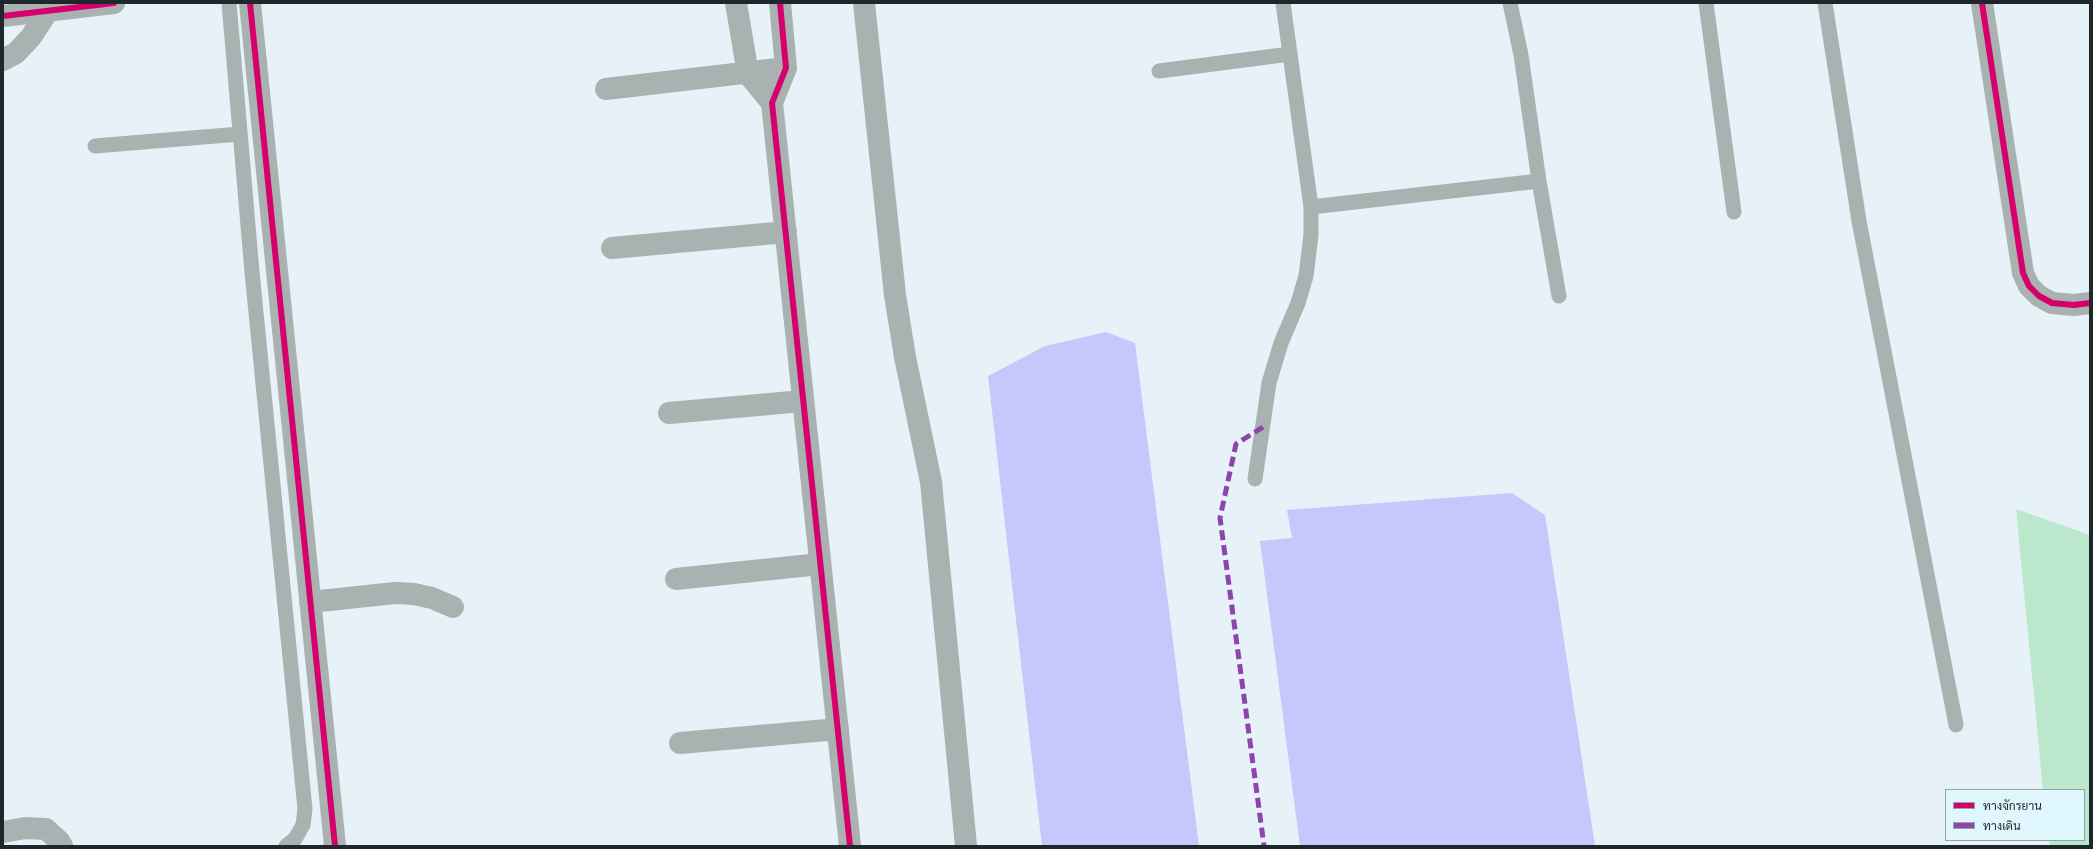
<!DOCTYPE html>
<meta charset="utf-8">
<style>
body{margin:0}
#map{position:relative;width:2093px;height:849px;overflow:hidden;background:#e6f2f7;font-family:"Source Serif 4",Sarabun,serif}
canvas{display:block}
.frame{position:absolute;inset:0;border:4px solid #1e282c;pointer-events:none}
.legend{position:absolute;left:1945px;top:789px;width:140px;height:52px;box-sizing:border-box;background:#e0f6fd;border:1px solid #92a4a9;margin:0;padding:5px 7px;list-style:none;font-size:12px;color:#1e282c}
.legend li{display:flex;align-items:center;gap:8px;height:20px}
.legend b{width:20px;border:1px solid #92a4a9}
</style>
<div id="map">
<canvas width="2093" height="849"></canvas>
<div class="frame"></div>
<ul class="legend">
<li><b style="height:5px;background:#d6006c"></b>ทางจักรยาน</li>
<li><b style="height:5px;background:#8e44ad"></b>ทางเดิน</li>
</ul>
</div>
<script>
const ctx = document.querySelector('canvas').getContext('2d');
ctx.lineJoin = 'round';
function fill(path, color) {
  ctx.fillStyle = color;
  ctx.fill(path, 'evenodd');
}
function shape(rows) {
  const path = new Path2D();
  for (const r of rows) {
    path.moveTo(r[0], r[1]);
    for (let i = 2; i < r.length; i += 2) path.lineTo(r[i], r[i + 1]);
  }
  return path;
}
function trace(path, color, width, dash) {
  ctx.strokeStyle = color;
  ctx.lineWidth = width;
  ctx.lineCap = dash ? 'butt' : 'round';
  ctx.setLineDash(dash || []);
  ctx.stroke(path);
}
fill(shape([
 [2016,509,2090,535,2090,846,2050,846,2049,840,2084,840,2084,790,2043,790]
]), '#bbe8cd');
fill(shape([
 [1106,332,1135,343,1199,846,1042,846,988,376,1045,346],
 [1512,493,1545,515,1595,846,1300,846,1260,541,1292,538,1287,510]
]), '#c4c8fc');
trace(shape([
 [229,3,252,272,305,809,303,825,295,839,286,846],
 [1283,3,1311,207],
 [1510,3,1521,55,1539,181,1559,296],
 [1706,3,1734,212],
 [1825,3,1859,221,1956,725],
 [1159,71,1290,54],
 [95,146,240,134],
 [1255,479,1269,383,1281,343,1298,303,1306,276,1311,235,1311,207,1539,181]
]), '#aab1b1', 15);
trace(shape([
 [250,3,335,846],
 [736,3,748,74,772,103],
 [780,3,786,68,772,103,850,846],
 [864,3,895,295,905,357,931,482,966,846],
 [1982,3,2023,273,2029,286,2039,296,2052,303,2074,305,2090,303],
 [3,60,16,53,31,37,48,11],
 [606,89,786,68],
 [612,248,786,232],
 [669,413,803,401],
 [676,579,820,564],
 [310,602,395,593,414,594,432,598,453,607],
 [680,743,838,729],
 [3,832,25,828,46,829,59,841,62,846]
]), '#aab1b1', 22);
trace(shape([
 [3,16,114,3]
]), '#aab1b1', 22);
trace(shape([
 [1263,427,1236,444,1220,518,1264,846]
]), '#8e44ad', 5, [10, 5]);
trace(shape([
 [250,3,335,846],
 [780,3,786,68,772,103,850,846],
 [1982,3,2023,273,2029,286,2039,296,2052,303,2074,305,2090,303],
 [3,16,114,3]
]), '#d6006c', 6);
</script>
